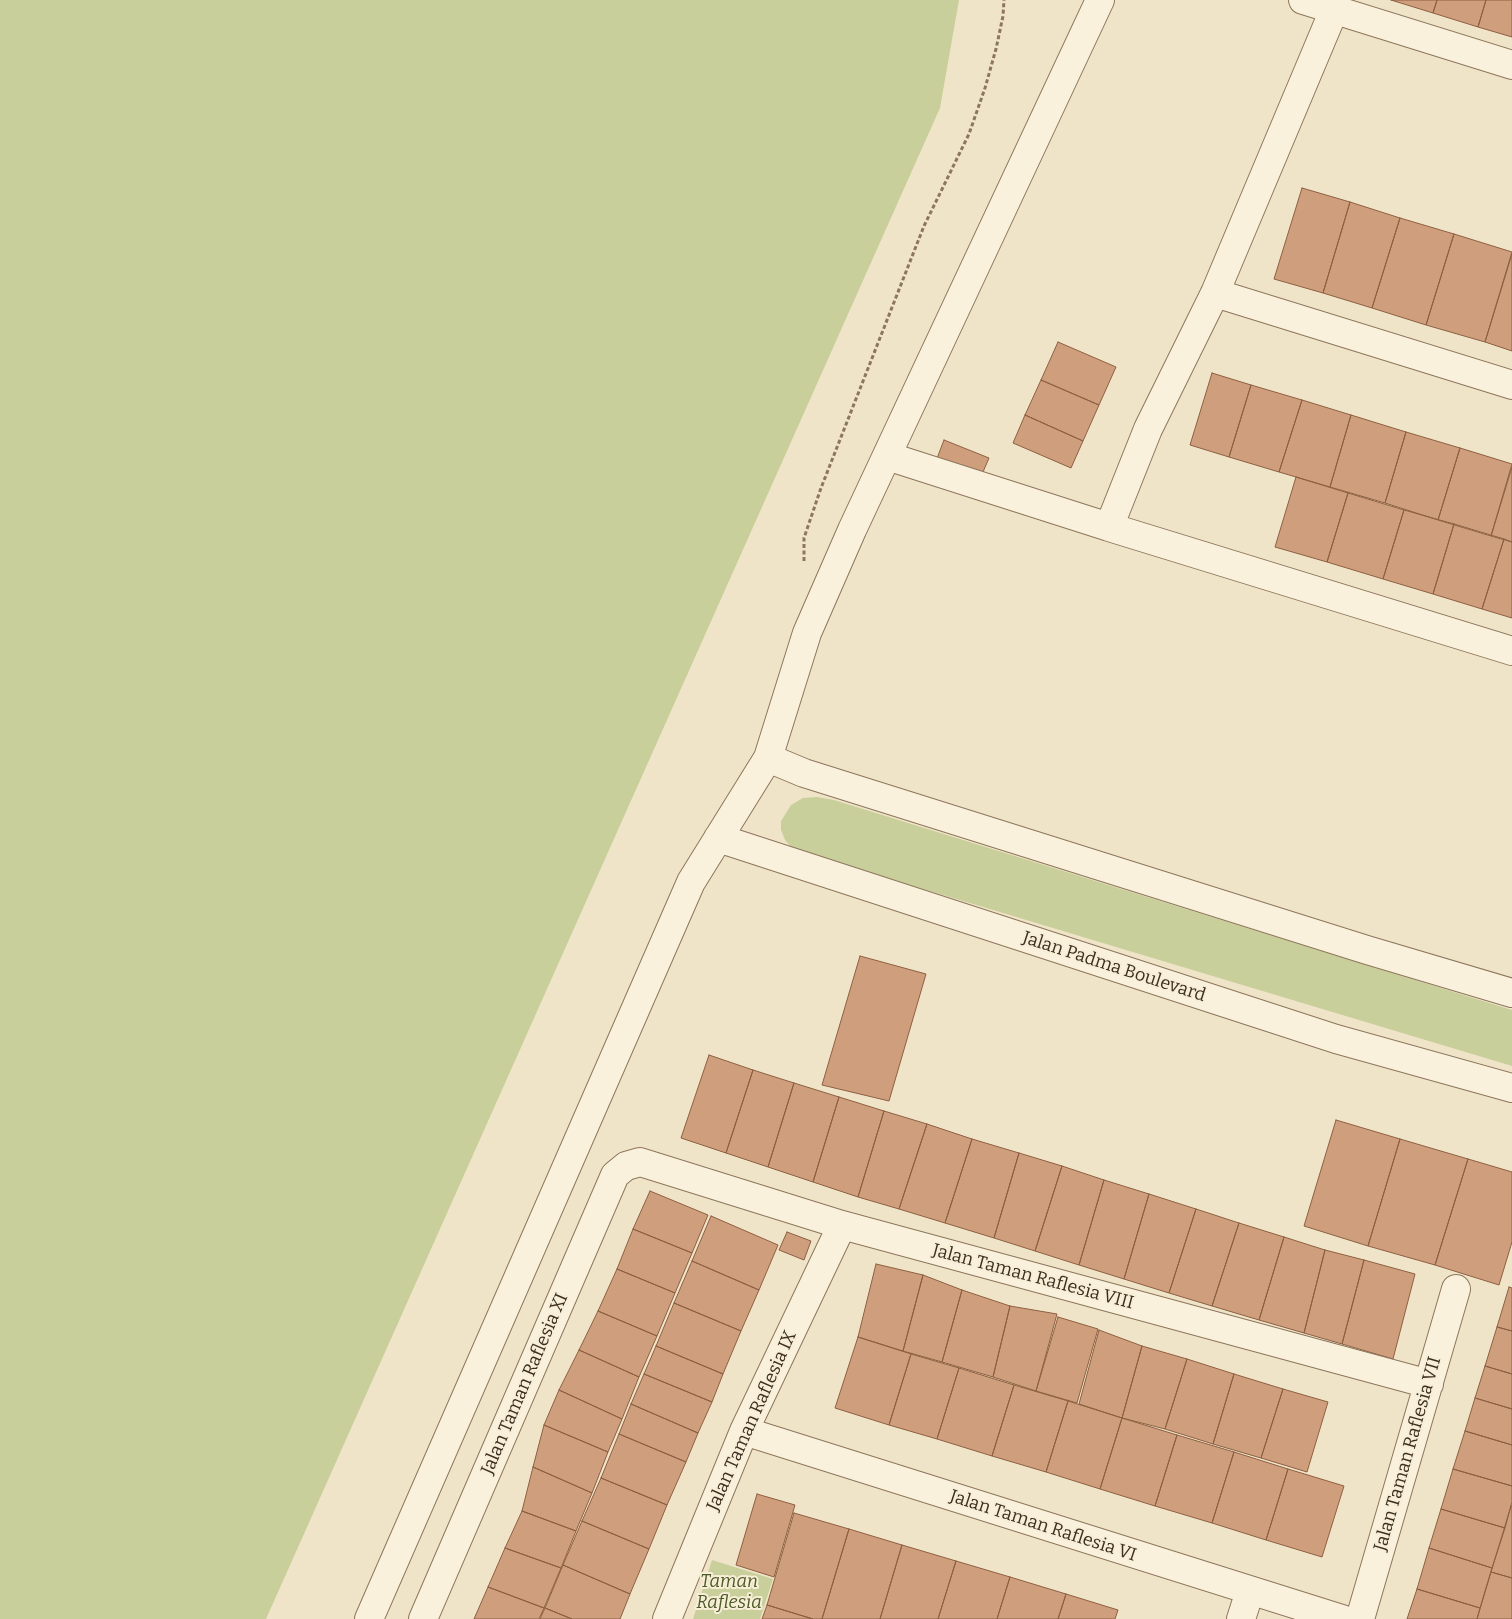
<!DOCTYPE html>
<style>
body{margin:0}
canvas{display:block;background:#f0e4c8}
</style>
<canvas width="1512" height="1619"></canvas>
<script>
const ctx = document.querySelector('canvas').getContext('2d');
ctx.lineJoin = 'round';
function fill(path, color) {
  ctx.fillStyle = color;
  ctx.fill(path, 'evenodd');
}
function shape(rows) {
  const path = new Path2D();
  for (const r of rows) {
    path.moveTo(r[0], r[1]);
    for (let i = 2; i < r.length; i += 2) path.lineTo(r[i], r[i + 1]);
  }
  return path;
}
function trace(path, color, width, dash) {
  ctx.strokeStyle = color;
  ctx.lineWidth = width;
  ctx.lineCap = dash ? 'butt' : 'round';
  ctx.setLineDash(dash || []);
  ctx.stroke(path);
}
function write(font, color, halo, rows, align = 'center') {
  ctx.font = font + ' Bitter,serif';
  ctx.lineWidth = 4;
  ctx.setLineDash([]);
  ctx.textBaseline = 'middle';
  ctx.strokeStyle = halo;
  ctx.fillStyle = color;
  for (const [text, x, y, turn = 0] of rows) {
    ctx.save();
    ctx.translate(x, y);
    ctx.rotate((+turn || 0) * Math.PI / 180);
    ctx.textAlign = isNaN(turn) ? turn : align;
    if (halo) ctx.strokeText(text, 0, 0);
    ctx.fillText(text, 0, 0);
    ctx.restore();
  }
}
fill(shape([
 [0,0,959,0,940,108,266,1619,0,1619],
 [817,797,834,800,1512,1010,1512,1066,800,852,791,847,785,840,781,830,781,821,791,805,803,798],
 [712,1560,773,1579,760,1619,693,1619]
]), '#c9cf9b');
const building = shape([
 [1391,0,1437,0,1433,13,1391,0],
 [1437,0,1486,0,1478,27,1433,13,1437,0],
 [1486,0,1512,0,1512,37,1478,27,1486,0],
 [1302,188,1350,202,1323,293,1274,279,1302,188],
 [1350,202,1400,218,1372,308,1323,293,1350,202],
 [1400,218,1454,234,1426,325,1372,308,1400,218],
 [1454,234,1512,252,1485,342,1426,325,1454,234],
 [1512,254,1512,351,1485,342,1512,254],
 [1058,342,1116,367,1099,405,1041,380,1058,342],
 [1212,373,1251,385,1229,457,1190,445,1212,373],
 [1041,380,1099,405,1083,441,1025,415,1041,380],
 [1251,385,1302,400,1279,472,1229,457,1251,385],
 [1302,400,1351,415,1330,487,1279,472,1302,400],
 [1025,415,1083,441,1071,468,1013,443,1025,415],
 [1351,415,1406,432,1385,503,1330,487,1351,415],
 [1406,432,1460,448,1438,520,1385,503,1406,432],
 [944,440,989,458,980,479,936,461,944,440],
 [1460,448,1512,464,1491,536,1438,520,1460,448],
 [1512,467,1512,542,1491,536,1512,467],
 [1296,477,1348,493,1327,562,1275,547,1296,477],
 [1348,493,1404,510,1383,579,1327,562,1348,493],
 [1404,510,1454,524,1433,594,1383,579,1404,510],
 [1454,524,1504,539,1482,609,1433,594,1454,524],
 [1504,539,1512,542,1512,618,1482,609,1504,539],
 [860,956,926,974,889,1101,822,1085,860,956],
 [709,1055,753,1070,726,1153,681,1138,709,1055],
 [753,1070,794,1083,768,1167,726,1153,753,1070],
 [794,1083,839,1097,813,1182,768,1167,794,1083],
 [839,1097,884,1111,858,1197,813,1182,839,1097],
 [884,1111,927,1124,899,1209,858,1197,884,1111],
 [1336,1120,1400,1139,1368,1246,1304,1226,1336,1120],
 [927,1124,972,1139,945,1223,899,1209,927,1124],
 [972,1139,1019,1153,994,1238,945,1223,972,1139],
 [1400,1139,1468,1159,1435,1265,1368,1246,1400,1139],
 [1019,1153,1062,1166,1035,1251,994,1238,1019,1153],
 [1468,1159,1512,1172,1512,1242,1499,1285,1435,1265,1468,1159],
 [1062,1166,1104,1180,1079,1265,1035,1251,1062,1166],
 [1104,1180,1149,1194,1124,1279,1079,1265,1104,1180],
 [650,1191,708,1215,692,1253,633,1229,650,1191],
 [1149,1194,1196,1209,1169,1293,1124,1279,1149,1194],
 [1196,1209,1239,1223,1212,1306,1169,1293,1196,1209],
 [711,1216,778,1245,759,1290,692,1261,711,1216],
 [1239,1223,1284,1237,1259,1320,1212,1306,1239,1223],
 [633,1229,692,1253,675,1293,617,1269,633,1229],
 [787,1232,811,1241,804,1260,779,1250,787,1232],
 [1284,1237,1325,1250,1304,1333,1259,1320,1284,1237],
 [1325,1250,1364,1260,1342,1344,1304,1333,1325,1250],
 [1364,1260,1415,1274,1393,1359,1342,1344,1364,1260],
 [692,1261,759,1290,741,1331,674,1303,692,1261],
 [876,1264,923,1275,903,1351,858,1337,876,1264],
 [617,1269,675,1293,657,1336,598,1311,617,1269],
 [923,1275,962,1290,942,1362,903,1351,923,1275],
 [1509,1287,1512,1288,1512,1331,1497,1327,1509,1287],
 [962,1290,1010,1306,993,1377,942,1362,962,1290],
 [674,1303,741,1331,723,1374,656,1346,674,1303],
 [1010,1306,1057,1314,1036,1391,993,1377,1010,1306],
 [598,1311,657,1336,639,1377,579,1350,598,1311],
 [1058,1317,1098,1329,1077,1403,1036,1391,1058,1317],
 [1497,1327,1512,1331,1512,1374,1485,1366,1497,1327],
 [1099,1330,1142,1346,1122,1418,1079,1404,1099,1330],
 [858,1337,911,1354,889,1425,835,1408,858,1337],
 [656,1346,723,1374,712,1402,644,1374,656,1346],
 [1142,1346,1187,1359,1165,1429,1122,1418,1142,1346],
 [579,1350,639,1377,622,1419,559,1390,579,1350],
 [911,1354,959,1368,937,1439,889,1425,911,1354],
 [1187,1359,1234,1374,1213,1444,1165,1429,1187,1359],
 [1485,1366,1512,1374,1512,1409,1475,1398,1485,1366],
 [959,1368,1014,1385,992,1456,937,1439,959,1368],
 [644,1374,712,1402,698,1433,631,1404,644,1374],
 [1234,1374,1283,1389,1261,1458,1213,1444,1234,1374],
 [1014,1385,1068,1401,1046,1472,992,1456,1014,1385],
 [1283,1389,1328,1402,1307,1472,1261,1458,1283,1389],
 [559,1390,622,1419,608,1452,544,1425,559,1390],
 [1475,1398,1512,1409,1512,1445,1465,1431,1475,1398],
 [1068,1401,1122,1418,1100,1489,1046,1472,1068,1401],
 [631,1404,698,1433,686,1462,619,1434,631,1404],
 [1122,1418,1177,1435,1155,1506,1100,1489,1122,1418],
 [544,1425,608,1452,592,1493,533,1467,544,1425],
 [1465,1431,1512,1445,1512,1486,1453,1469,1465,1431],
 [619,1434,686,1462,667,1505,601,1478,619,1434],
 [1177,1435,1234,1452,1212,1523,1155,1506,1177,1435],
 [1234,1452,1288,1469,1266,1540,1212,1523,1234,1452],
 [533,1467,592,1493,576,1531,522,1511,533,1467],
 [1288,1469,1344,1486,1322,1557,1266,1540,1288,1469],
 [1453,1469,1512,1486,1512,1502,1505,1528,1441,1509,1453,1469],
 [601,1478,667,1505,649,1549,582,1521,601,1478],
 [757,1494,795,1505,774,1577,736,1565,757,1494],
 [1511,1506,1512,1506,1512,1578,1491,1572,1511,1506],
 [1441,1509,1505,1528,1492,1568,1429,1548,1441,1509],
 [522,1511,576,1531,561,1568,505,1548,522,1511],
 [794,1513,849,1529,822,1619,813,1619,767,1605,794,1513],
 [582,1521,649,1549,630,1594,563,1565,582,1521],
 [849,1529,902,1545,880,1619,822,1619,849,1529],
 [902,1545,956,1561,938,1619,880,1619,902,1545],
 [505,1548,561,1568,544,1608,488,1587,505,1548],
 [1429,1548,1492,1568,1480,1608,1417,1589,1429,1548],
 [956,1561,1010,1577,997,1619,938,1619,956,1561],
 [563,1565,630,1594,620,1619,572,1619,545,1608,563,1565],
 [1491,1572,1512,1578,1512,1619,1477,1619,1491,1572],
 [1010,1577,1066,1594,1058,1619,997,1619,1010,1577],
 [488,1587,544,1608,539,1619,474,1619,488,1587],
 [1417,1589,1480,1608,1477,1619,1407,1619,1417,1589],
 [1066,1594,1118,1610,1115,1619,1058,1619,1066,1594],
 [767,1605,813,1619,762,1619,767,1605],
 [545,1608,572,1619,540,1619,545,1608]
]);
fill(building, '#cf9f7d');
trace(building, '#8d5f41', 1);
const minor = shape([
 [1303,0,1512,65],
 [1215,293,1512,385],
 [887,456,1109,527,1148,429,1215,293,1334,10],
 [1109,527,1512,651],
 [768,758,804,773,1367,950,1512,993],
 [718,838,1336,1039,1512,1088],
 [744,1431,1342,1619],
 [369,1619,691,882,768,758,807,633,852,530,1100,0],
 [423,1619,615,1175,626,1166,640,1162,842,1225,1429,1384],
 [667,1619,744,1431,842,1225],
 [1241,1619,1250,1591],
 [1360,1619,1456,1289]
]);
trace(minor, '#8d765c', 30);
trace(shape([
 [804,561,804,538,821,488,924,226,969,134,985,88,996,49,1003,16,1004,0]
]), '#8d765c', 3, [4, 2.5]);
trace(minor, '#faf1dc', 28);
write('18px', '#3d2e20', '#f7eed8', [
 ["Jalan Padma Boulevard",1114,967,18],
 ["Jalan Taman Raflesia VIII",1033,1277,15],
 ["Jalan Taman Raflesia XI",525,1384,-67],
 ["Jalan Taman Raflesia IX",752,1421,-66],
 ["Jalan Taman Raflesia VII",1408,1454,-74],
 ["Jalan Taman Raflesia VI",1043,1526,18]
]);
write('italic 18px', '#4d5a26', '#f7eed8', [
 ["Taman",729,1582],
 ["Raflesia",729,1603]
]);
</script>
